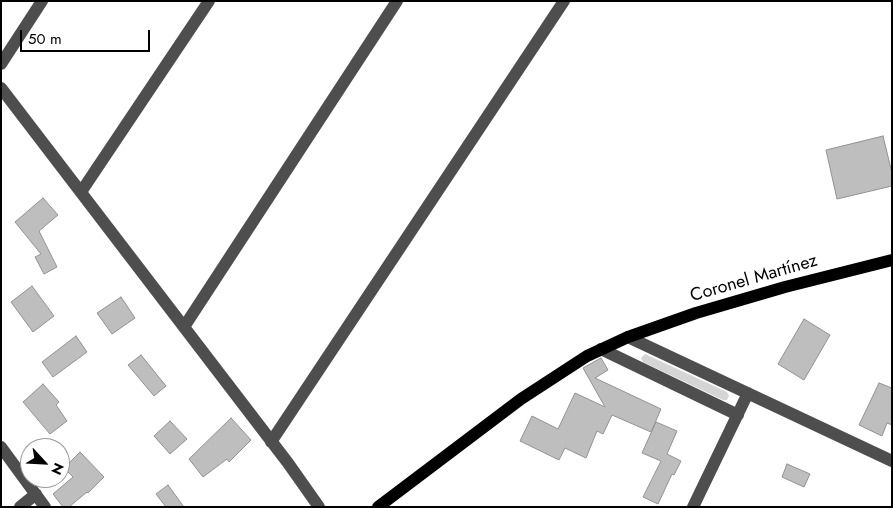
<!DOCTYPE html>
<meta charset="utf-8">
<style>
body{margin:0}
#map{position:relative;width:893px;height:508px;overflow:hidden;background:#fff;font-family:Jost,sans-serif}
canvas{display:block}
.frame{position:absolute;inset:0;border:2px solid #000;pointer-events:none}
.north{position:absolute;left:20px;top:438px;width:50px;height:50px;box-sizing:border-box;background:#fff;border:1px solid #999;border-radius:50%;rotate:115deg;font-size:14px;font-weight:700;line-height:20px;text-align:center;color:#000}
.north::after{content:'';display:block;margin:auto;width:18px;height:22px;background:#000;clip-path:polygon(50% 0,100% 100%,50% 72%,0 100%)}
.scale{position:absolute;left:20px;top:30px;width:130px;height:22px;box-sizing:border-box;border:2px solid #000;border-top:0;padding-left:6px;font-size:15px;line-height:18px;white-space:nowrap;color:#000;-webkit-text-stroke:4px #fff;paint-order:stroke}
</style>
<div id="map">
<canvas width="893" height="508"></canvas>
<div class="frame"></div>
<div class="north">N</div>
<div class="scale">50 m</div>
</div>
<script>
const ctx = document.querySelector('canvas').getContext('2d');
ctx.lineJoin = 'round';
function fill(path, color) {
  ctx.fillStyle = color;
  ctx.fill(path, 'evenodd');
}
function shape(rows) {
  const path = new Path2D();
  for (const r of rows) {
    path.moveTo(r[0], r[1]);
    for (let i = 2; i < r.length; i += 2) path.lineTo(r[i], r[i + 1]);
  }
  return path;
}
function trace(path, color, width, dash) {
  ctx.strokeStyle = color;
  ctx.lineWidth = width;
  ctx.lineCap = dash ? 'butt' : 'round';
  ctx.setLineDash(dash || []);
  ctx.stroke(path);
}
function write(font, color, halo, rows, align = 'center') {
  ctx.font = font + ' Jost,sans-serif';
  ctx.lineWidth = 4.5;
  ctx.setLineDash([]);
  ctx.textBaseline = 'middle';
  ctx.strokeStyle = halo;
  ctx.fillStyle = color;
  for (const [text, x, y, turn = 0] of rows) {
    ctx.save();
    ctx.translate(x, y);
    ctx.rotate((+turn || 0) * Math.PI / 180);
    ctx.textAlign = isNaN(turn) ? turn : align;
    if (halo) ctx.strokeText(text, 0, 0);
    ctx.fillText(text, 0, 0);
    ctx.restore();
  }
}
fill(shape([
 [645,354,727,392,729,396,727,400,723,400,643,362,641,358]
]), '#d5d5d5');
const building = shape([
 [883,136,892,173,892,186,837,199,826,150,883,136],
 [43,198,58,215,39,231,57,267,44,274,35,257,41,254,15,222,43,198],
 [32,286,54,316,33,332,11,302,32,286],
 [121,297,135,318,112,334,97,313,121,297],
 [804,319,830,335,804,380,778,364,804,319],
 [76,336,87,352,53,377,42,362,76,336],
 [141,355,166,386,154,396,128,365,141,355],
 [601,358,608,370,595,378,661,409,651,432,612,415,603,434,597,431,586,458,565,448,559,460,520,441,532,416,558,429,575,393,605,407,583,368,601,358],
 [879,383,892,388,892,425,887,423,882,436,859,425,879,383],
 [43,384,59,402,56,405,67,421,50,434,23,402,43,384],
 [231,418,251,440,229,462,227,459,203,477,189,459,231,418],
 [170,421,187,439,170,454,154,436,170,421],
 [656,422,677,431,667,454,681,461,674,475,672,474,658,504,643,497,661,461,642,453,656,422],
 [80,452,104,477,88,493,87,492,69,507,63,507,53,494,73,477,64,468,80,452],
 [787,464,810,474,804,487,782,477,787,464],
 [168,485,184,507,166,507,156,494,168,485]
]);
fill(building, '#bebebe');
trace(building, '#929292', 1);
trace(shape([
 [1,64,42,1],
 [1,88,288,463,319,507],
 [81,192,209,1],
 [184,327,397,1],
 [628,337,892,461],
 [601,349,738,415],
 [271,442,564,1],
 [1,447,45,507],
 [20,507,36,494],
 [693,507,748,393]
]), '#4e4e4e', 12);
trace(shape([
 [378,507,521,399,587,356,628,337,696,313,785,287,892,260]
]), '#000', 12);
write('18px', '#000', '#fff', [
 ["Coronel Martínez",754,279,-16]
]);
</script>
